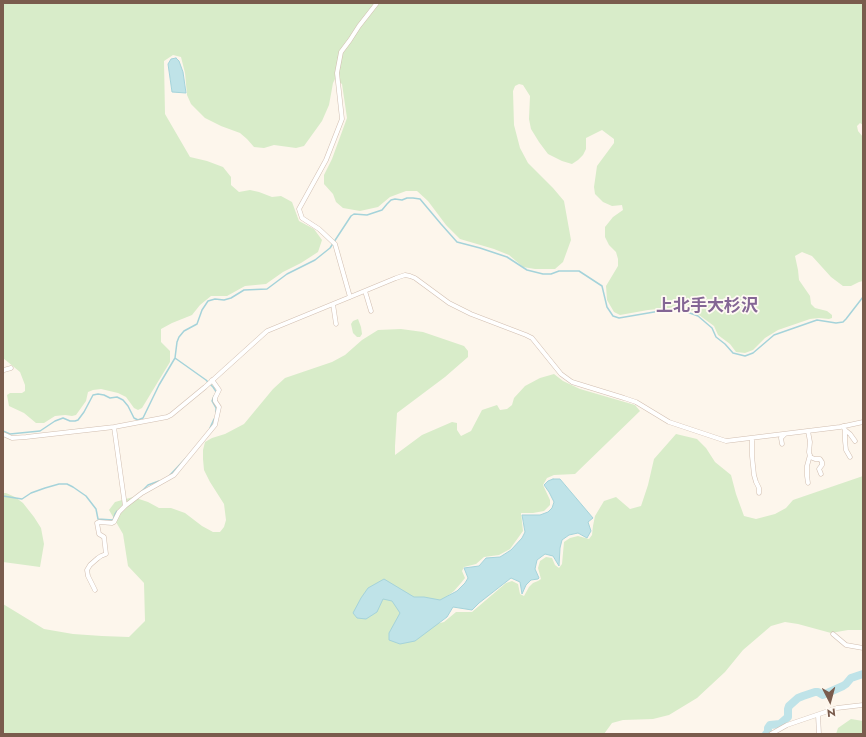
<!DOCTYPE html>
<meta charset="utf-8">
<style>
body{margin:0}
#map{position:relative;width:866px;height:737px;overflow:hidden;background:#fdf6ec;font-family:Jost,sans-serif}
canvas{display:block}
.frame{position:absolute;inset:0;border:4px solid #7a5c4d;pointer-events:none}
.north{position:absolute;left:810px;top:681px;width:40px;height:40px;-webkit-text-stroke:3px #fffaf3;paint-order:stroke;rotate:174deg;font-size:11px;font-weight:700;line-height:16px;text-align:center;color:#7a5c4d}
.north::after{content:'';display:block;margin:auto;width:14px;height:18px;background:#7a5c4d;clip-path:polygon(50% 0,100% 100%,50% 72%,0 100%)}
</style>
<div id="map">
<canvas width="866" height="737"></canvas>
<div class="frame"></div>
<div class="north">N</div>
</div>
<script>
const ctx = document.querySelector('canvas').getContext('2d');
ctx.lineJoin = 'round';
function fill(path, color) {
  ctx.fillStyle = color;
  ctx.fill(path, 'evenodd');
}
function shape(rows) {
  const path = new Path2D();
  for (const r of rows) {
    path.moveTo(r[0], r[1]);
    for (let i = 2; i < r.length; i += 2) path.lineTo(r[i], r[i + 1]);
  }
  return path;
}
function trace(path, color, width, dash) {
  ctx.strokeStyle = color;
  ctx.lineWidth = width;
  ctx.lineCap = dash ? 'butt' : 'round';
  ctx.setLineDash(dash || []);
  ctx.stroke(path);
}
function write(font, color, halo, rows, align = 'center') {
  ctx.font = font + ' Jost,"Noto Sans JP",sans-serif';
  ctx.lineWidth = 3.5;
  ctx.setLineDash([]);
  ctx.textBaseline = 'middle';
  ctx.strokeStyle = halo;
  ctx.fillStyle = color;
  for (const [text, x, y, turn = 0] of rows) {
    ctx.save();
    ctx.translate(x, y);
    ctx.rotate((+turn || 0) * Math.PI / 180);
    ctx.textAlign = isNaN(turn) ? turn : align;
    if (halo) ctx.strokeText(text, 0, 0);
    ctx.fillText(text, 0, 0);
    ctx.restore();
  }
}
fill(shape([
 [3,3,863,3,863,125,860,123,857,126,858,131,863,137,863,281,859,282,851,286,843,286,831,277,812,256,802,252,795,256,798,270,799,280,810,296,811,304,815,308,827,311,832,315,832,318,829,319,819,318,810,319,778,330,765,338,753,350,745,353,736,352,730,344,718,335,714,326,699,315,687,308,679,307,648,310,620,315,614,312,607,300,606,286,618,266,618,259,616,252,609,245,605,237,605,227,613,217,623,210,622,205,612,206,603,202,595,194,594,187,597,166,614,143,614,139,602,130,586,138,586,149,583,155,578,160,572,164,562,161,548,154,539,142,531,129,529,119,530,96,523,85,519,84,515,86,513,91,514,125,520,148,528,163,553,188,564,201,571,240,563,262,555,269,535,269,523,267,509,255,494,249,460,239,446,225,428,201,417,191,406,191,390,197,378,207,360,211,343,208,336,202,333,194,324,184,324,175,332,159,347,118,342,84,335,79,333,83,329,105,322,121,304,146,296,148,274,145,264,148,254,147,247,139,240,133,221,126,205,118,191,104,187,95,185,73,181,57,173,55,164,61,165,114,190,157,207,161,223,167,231,177,231,185,239,192,250,190,259,192,272,197,281,196,292,202,299,221,314,229,322,240,318,252,301,263,283,272,266,284,245,286,227,296,211,296,200,305,192,315,172,323,161,329,161,342,170,351,170,362,142,408,138,410,134,408,126,397,118,393,101,389,93,390,88,392,86,401,76,415,72,416,65,415,55,416,44,423,36,423,24,413,9,406,7,395,10,393,22,393,25,391,25,385,20,372,3,358],
 [358,319,361,327,362,334,360,337,357,337,353,333,351,324,353,321],
 [401,329,423,332,464,346,468,351,468,357,445,377,397,413,395,446,395,455,422,435,452,422,457,423,457,430,461,436,471,431,482,410,497,405,500,410,507,409,512,405,514,398,525,386,540,378,554,374,563,381,580,389,635,405,640,411,575,474,554,475,547,478,543,485,550,500,550,505,544,511,533,513,521,513,523,531,510,549,499,555,484,557,476,564,464,567,462,571,465,578,461,583,454,591,427,612,428,626,444,622,456,612,472,612,506,583,512,581,518,584,520,594,524,596,529,587,533,583,538,581,541,579,538,568,540,561,546,557,552,558,555,565,559,568,562,564,564,542,570,538,578,536,589,539,592,535,593,526,595,516,604,501,616,497,630,509,641,506,648,485,654,459,676,434,697,439,706,448,715,462,731,475,736,494,744,516,756,519,775,514,786,508,793,500,863,476,863,630,848,630,831,633,798,624,785,622,771,626,743,650,725,672,697,698,669,715,653,719,623,720,612,723,604,734,3,734,3,604,44,629,73,634,102,636,129,637,145,621,144,583,128,566,123,534,109,510,115,502,133,497,148,502,159,508,171,508,185,513,202,526,213,532,220,532,224,527,226,520,224,504,210,482,204,470,203,459,203,450,205,442,212,438,225,434,244,424,273,389,285,378,332,362,345,355,362,340,378,330],
 [3,493,6,493,15,497,23,503,34,517,41,528,44,544,40,567,3,562],
 [851,719,863,721,863,734,836,734,838,728]
]), '#d8ecc9');
const water = shape([
 [176,58,179,61,183,72,186,93,172,92,168,64,171,59,176,58],
 [553,479,560,479,593,518,588,522,591,531,587,538,578,533,569,535,562,540,560,548,559,566,553,556,545,554,537,560,535,569,539,578,538,579,531,580,526,585,522,594,520,582,511,578,479,603,472,610,453,607,447,617,415,641,400,644,389,640,389,633,400,613,392,601,383,599,377,612,366,619,357,618,353,613,361,598,368,588,384,579,414,597,424,597,440,600,457,591,465,583,468,578,464,568,479,566,486,558,500,557,511,550,522,538,525,532,522,515,540,515,548,512,552,508,554,502,549,492,544,485,548,481,553,479]
]);
fill(water, '#bfe3e8');
trace(water, '#a5d3da', 1);
trace(shape([
 [175,358,206,380,213,387,215,390,216,392],
 [214,396,212,401,216,408,216,412],
 [210,428,214,419],
 [3,431,10,434,40,431,55,421,63,418,70,421,75,421,78,420,84,412,93,395,98,394,104,395,110,398,117,397,123,400,128,406,134,418,138,420,143,418,159,385,175,358,177,342,179,337,184,331,197,324,202,310,208,301,215,299,224,300,231,298,244,290,267,289,287,274,315,260,330,248,351,216,354,214,367,215,382,210,387,204,391,200,395,199,402,200,407,198,413,198,420,199,441,224,457,242,480,248,507,257,527,270,543,274,551,274,559,271,579,271,602,286,607,307,613,316,619,318,660,311,677,310,687,312,698,316,712,328,716,337,725,344,733,353,745,356,753,353,774,335,817,320,836,323,843,322,846,319,863,297],
 [170,475,186,458],
 [141,492,148,485,159,481],
 [3,496,22,499,31,493,45,488,59,484,67,484,73,487,86,496,96,509,98,519,113,520,115,514,117,511]
]), '#a5d3da', 1.5);
trace(shape([
 [766,734,768,732,768,728,770,725,780,724,788,717,788,709,789,706,798,698,803,696,815,692,818,692,823,695,825,694,843,686,846,684,851,678,863,674]
]), '#bfe3e8', 8);
const minor = shape([
 [365,291,371,311],
 [350,297,335,244,319,229,302,218,299,209,326,160,342,119,337,73,341,52,350,40,359,26,377,3],
 [333,304,336,324],
 [3,371,4,370,11,368],
 [844,426,843,426,845,430,845,441,846,450,850,457],
 [845,430,850,434,855,441],
 [808,431,810,442,809,452,810,457,815,459,820,459,822,462,822,465,819,469,821,474],
 [3,434,12,438,26,437,114,427,167,417,171,415,205,387,267,331,350,297,396,278,405,275,410,276,415,278,449,303,471,314,526,335,532,338,561,374,572,382,624,398,636,402,669,422,726,441,840,427,863,422],
 [752,438,752,456,754,475,756,482,759,488,759,493],
 [782,444,781,438,785,434],
 [808,483,807,476,807,466,810,455],
 [125,506,142,493,174,475,215,425,219,407,215,401,215,398,219,390,212,380],
 [95,590,88,576,87,570,90,565,98,558,101,556,106,554,104,537,99,534,97,523,99,522,112,523,114,522,119,512,125,506,114,427],
 [833,634,846,645,863,648],
 [818,715,819,734],
 [771,734,787,725,837,708,854,706,863,705]
]);
trace(minor, '#d1beb0', 5);
trace(minor, '#fff', 4);
write('bold 17px', '#846695', '#fffaf3', [
 ["上北手大杉沢",707,307]
]);
</script>
